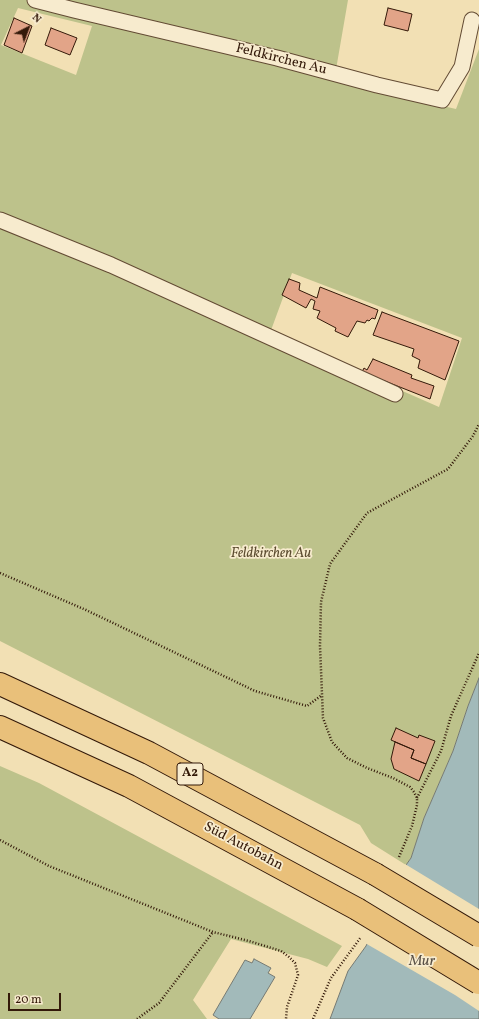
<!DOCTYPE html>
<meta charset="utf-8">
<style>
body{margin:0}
#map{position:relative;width:479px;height:1019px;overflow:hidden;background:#f2e0b4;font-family:Vollkorn,serif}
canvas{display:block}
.north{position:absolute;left:8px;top:8px;width:40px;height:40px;-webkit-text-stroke:3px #f7ebce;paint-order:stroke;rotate:42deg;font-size:11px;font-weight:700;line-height:16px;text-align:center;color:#331909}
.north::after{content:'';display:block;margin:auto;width:14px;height:18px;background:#331909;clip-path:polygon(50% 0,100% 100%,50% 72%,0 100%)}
.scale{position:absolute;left:8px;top:993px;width:53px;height:18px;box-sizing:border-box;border:2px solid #331909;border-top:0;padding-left:5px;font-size:12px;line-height:14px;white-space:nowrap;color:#331909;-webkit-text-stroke:3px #f7ebce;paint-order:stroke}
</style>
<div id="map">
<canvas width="479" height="1019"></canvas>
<div class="north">N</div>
<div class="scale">20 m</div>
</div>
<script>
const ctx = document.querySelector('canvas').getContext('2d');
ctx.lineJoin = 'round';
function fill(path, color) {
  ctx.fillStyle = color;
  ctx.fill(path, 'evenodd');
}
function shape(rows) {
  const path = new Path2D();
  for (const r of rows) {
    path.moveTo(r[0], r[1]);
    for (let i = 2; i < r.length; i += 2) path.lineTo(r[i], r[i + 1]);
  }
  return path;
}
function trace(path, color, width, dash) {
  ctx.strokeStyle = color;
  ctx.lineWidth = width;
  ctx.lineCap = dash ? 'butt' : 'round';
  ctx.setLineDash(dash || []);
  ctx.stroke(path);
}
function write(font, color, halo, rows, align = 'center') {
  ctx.font = font + ' Vollkorn,serif';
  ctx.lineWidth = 3.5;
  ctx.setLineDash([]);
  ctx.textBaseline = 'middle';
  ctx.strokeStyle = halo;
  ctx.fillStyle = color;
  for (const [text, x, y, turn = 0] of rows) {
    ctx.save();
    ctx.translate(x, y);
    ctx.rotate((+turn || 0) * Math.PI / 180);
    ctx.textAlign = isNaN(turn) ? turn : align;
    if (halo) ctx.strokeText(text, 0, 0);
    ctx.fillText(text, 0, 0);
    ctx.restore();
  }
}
fill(shape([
 [0,0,348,0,334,81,456,109,479,49,479,678,468,706,453,751,424,818,411,858,406,865,371,843,360,825,0,641],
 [18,8,92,26,76,75,1,45],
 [292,273,462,338,439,407,270,333],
 [0,766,39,783,342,946,327,967,308,959,231,939,193,1000,207,1019,0,1019]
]), '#bdc28b');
const water = shape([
 [479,678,479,1019,330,1019,348,971,366,946,406,865,411,858,424,818,453,751,468,706,479,678],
 [254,959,271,968,268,973,275,977,250,1019,219,1019,213,1015,245,960,252,963,254,959]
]);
fill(water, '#a2baba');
trace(water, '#767a73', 1);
fill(shape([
 [405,864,479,909,479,1011,455,995,365,943]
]), '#f2e0b4');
const building = shape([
 [388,8,412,14,408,31,384,25,388,8],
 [14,18,32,26,22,53,4,45,14,18],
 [51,28,77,38,70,55,45,45,51,28],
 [289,279,300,283,299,290,317,298,320,287,378,310,375,319,372,318,369,321,367,320,365,323,357,321,348,337,335,331,336,328,317,318,320,311,313,309,315,301,311,299,306,308,282,295,289,279],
 [382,312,459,341,445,380,418,368,420,360,412,356,414,349,373,335,382,312],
 [373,359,412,375,411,378,434,386,430,399,362,372,364,368,367,370,373,359],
 [396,728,418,738,419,735,435,741,426,764,411,758,414,750,391,740,396,728],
 [395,742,414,750,411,758,426,764,419,781,394,769,391,759,395,742]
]);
fill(building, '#e2a488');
trace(building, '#331909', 1);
const street = shape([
 [35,0,74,10,277,58,377,85,442,100,462,67,472,20],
 [0,220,111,265,395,394]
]);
const highway = shape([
 [0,684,149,753,375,874],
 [0,727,129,786,357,909]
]);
trace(street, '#634b34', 17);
trace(highway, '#331909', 24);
trace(shape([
 [0,573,86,610,255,691,307,706,322,695],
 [417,798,441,751,451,716,479,653],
 [0,840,49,866,213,932,249,941,281,951,289,957,295,963,298,975,287,1007,286,1019],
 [399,857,412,826,417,805,417,798,414,792,410,787,393,778,367,768,347,758,332,742,323,718,320,646,321,602,330,564,367,513,448,469,473,436,479,424],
 [137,1019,159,1003,213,932],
 [313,1019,331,978,361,937]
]), '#331909', 2.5, [1, 2]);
trace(street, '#f7ebce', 15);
trace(highway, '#e9c07a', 22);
const highwayBridge = shape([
 [375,874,479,936],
 [357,909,479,983]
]);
trace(highwayBridge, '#331909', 24, []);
trace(highwayBridge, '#e9c07a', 22);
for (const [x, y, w] of [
 [190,774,26]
]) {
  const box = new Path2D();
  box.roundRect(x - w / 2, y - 11, w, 22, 3);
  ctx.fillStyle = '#f7ebce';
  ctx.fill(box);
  trace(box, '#331909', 1);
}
write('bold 13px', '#331909', null, [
 ["A2",190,774]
]);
write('14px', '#331909', '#f7ebce', [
 ["Feldkirchen Au",281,60,14],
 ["Süd Autobahn",243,847,28]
]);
write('italic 14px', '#5c4c30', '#f7ebce', [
 ["Feldkirchen Au",271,554]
]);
write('italic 15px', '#5a5147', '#f7ebce', [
 ["Mur",422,962]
]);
</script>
